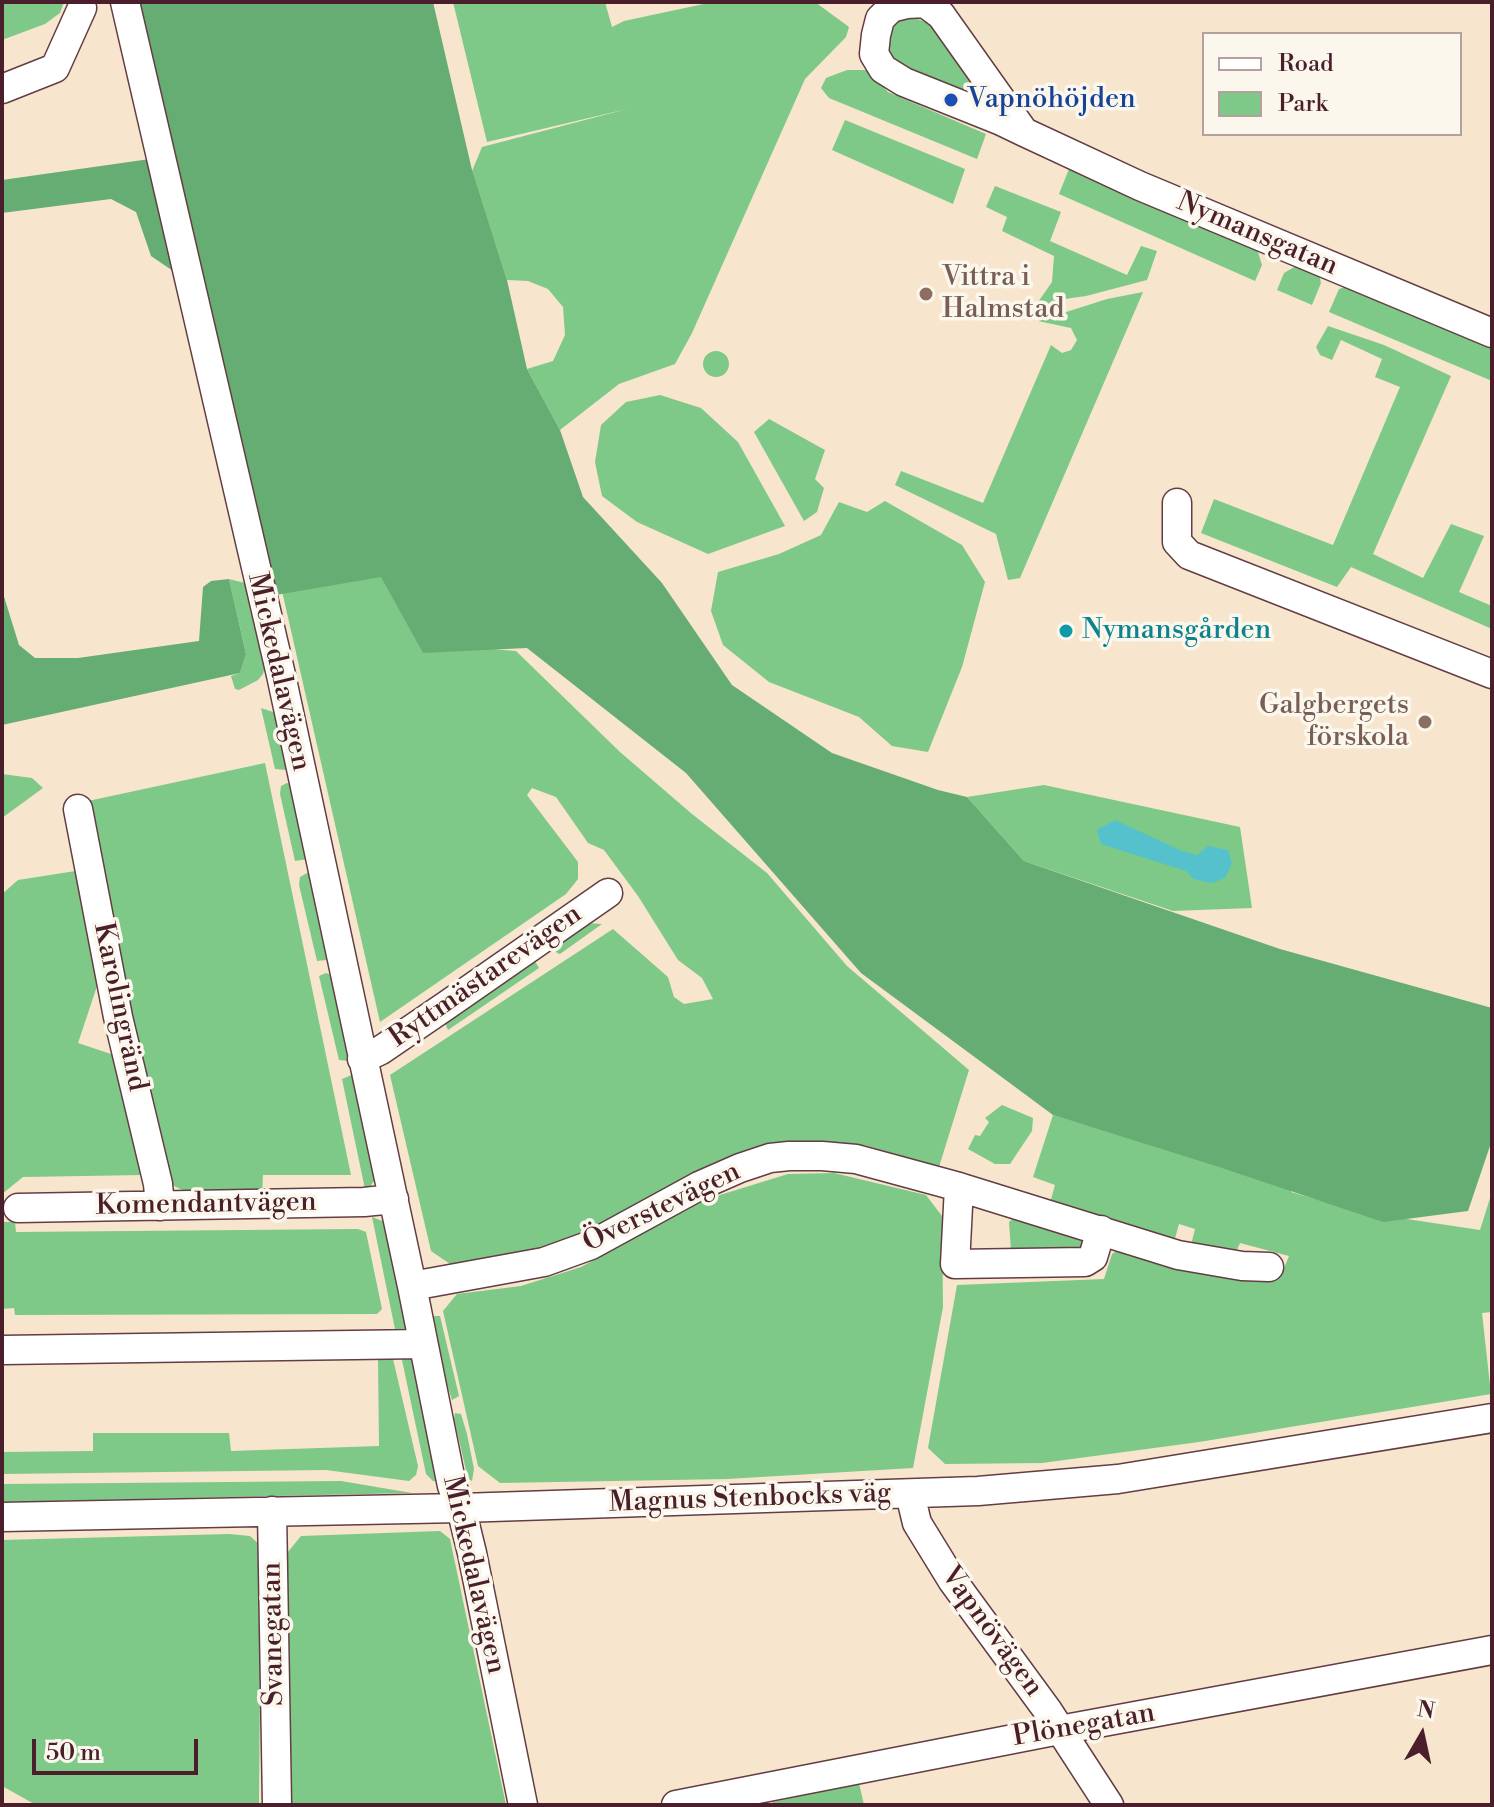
<!DOCTYPE html>
<meta charset="utf-8">
<style>
body{margin:0}
#map{position:relative;width:1494px;height:1807px;overflow:hidden;background:#f7e5ce;font-family:"Libre Bodoni",serif}
canvas{display:block}
.frame{position:absolute;inset:0;border:4px solid #4a1f2b;pointer-events:none}
.legend{position:absolute;left:1202px;top:32px;width:260px;height:104px;box-sizing:border-box;background:#fbf7ec;border:2px solid #b4a19f;margin:0;padding:10px 14px;list-style:none;font-size:24px;color:#4a1f2b}
.legend li{display:flex;align-items:center;gap:16px;height:40px}
.legend b{width:40px;border:2px solid #b4a19f}
.north{position:absolute;left:1382px;top:1695px;width:80px;height:80px;-webkit-text-stroke:6px #fbf7ec;paint-order:stroke;rotate:9deg;font-size:22px;font-weight:700;line-height:32px;text-align:center;color:#4a1f2b}
.north::after{content:'';display:block;margin:auto;width:28px;height:36px;background:#4a1f2b;clip-path:polygon(50% 0,100% 100%,50% 72%,0 100%)}
.scale{position:absolute;left:32px;top:1739px;width:166px;height:36px;box-sizing:border-box;border:4px solid #4a1f2b;border-top:0;padding-left:10px;font-size:24px;line-height:28px;white-space:nowrap;color:#4a1f2b;-webkit-text-stroke:6px #fbf7ec;paint-order:stroke}
</style>
<div id="map">
<canvas width="1494" height="1807"></canvas>
<div class="frame"></div>
<ul class="legend">
<li><b style="height:10px;background:#fff"></b>Road</li>
<li><b style="height:22px;background:#7ec987"></b>Park</li>
</ul>
<div class="north">N</div>
<div class="scale">50 m</div>
</div>
<script>
const ctx = document.querySelector('canvas').getContext('2d');
ctx.lineJoin = 'round';
function fill(path, color) {
  ctx.fillStyle = color;
  ctx.fill(path, 'evenodd');
}
function shape(rows) {
  const path = new Path2D();
  for (const r of rows) {
    if (r.length === 3) {
      path.moveTo(r[0] + r[2], r[1]);
      path.arc(r[0], r[1], r[2], 0, 2 * Math.PI);
      continue;
    }
    path.moveTo(r[0], r[1]);
    for (let i = 2; i < r.length; i += 2) path.lineTo(r[i], r[i + 1]);
  }
  return path;
}
function trace(path, color, width, dash) {
  ctx.strokeStyle = color;
  ctx.lineWidth = width;
  ctx.lineCap = dash ? 'butt' : 'round';
  ctx.setLineDash(dash || []);
  ctx.stroke(path);
}
function write(font, color, halo, rows, align = 'center') {
  ctx.font = font + ' "Libre Bodoni",serif';
  ctx.lineWidth = 7;
  ctx.setLineDash([]);
  ctx.textBaseline = 'middle';
  ctx.strokeStyle = halo;
  ctx.fillStyle = color;
  for (const [text, x, y, turn = 0] of rows) {
    ctx.save();
    ctx.translate(x, y);
    ctx.rotate((+turn || 0) * Math.PI / 180);
    ctx.textAlign = isNaN(turn) ? turn : align;
    if (halo) ctx.strokeText(text, 0, 0);
    ctx.fillText(text, 0, 0);
    ctx.restore();
  }
}
fill(shape([
 [2,2,64,2,60,13,45,24,2,40],
 [453,2,605,2,612,27,624,21,713,2,815,2,849,27,846,37,805,79,692,333,675,364,619,384,560,430,527,369,553,361,565,335,563,307,548,289,528,281,507,280,472,171,482,147,627,109,487,142],
 [911,16,932,25,975,87,974,96,897,64,887,47,891,27,896,22],
 [847,70,868,70,888,92,986,134,977,159,829,98,821,88,826,78],
 [845,120,965,169,953,204,832,150],
 [1069,169,1257,249,1262,265,1255,281,1059,194],
 [995,186,1061,212,1050,241,1127,275,1141,246,1157,251,1147,280,1086,296,1058,300,1029,315,1052,282,1054,256,1002,231,1007,217,986,207],
 [1296,266,1318,273,1320,278,1321,283,1312,305,1277,290,1284,273],
 [1348,286,1492,347,1492,381,1329,312,1339,289],
 [1143,292,1020,578,1008,580,996,534,895,485,901,471,983,503,1051,345,1062,353,1071,350,1077,340,1071,328,1038,321,1107,299],
 [1328,326,1384,345,1451,376,1373,554,1423,578,1451,524,1484,536,1459,592,1492,606,1492,629,1351,567,1337,587,1201,533,1214,499,1333,545,1400,387,1375,377,1382,359,1341,340,1332,360,1320,355,1316,347],
 [716,364,13],
 [660,395,701,408,738,442,785,526,708,554,637,522,602,496,595,462,601,425,626,402],
 [769,419,825,450,815,479,824,488,817,512,804,521,754,432],
 [885,501,962,545,985,582,962,667,928,752,892,746,859,717,769,682,723,645,711,611,718,572,779,554,821,535,839,502,867,512],
 [384,568,453,646,516,651,620,752,692,814,767,873,847,966,969,1070,939,1167,864,1145,789,1142,591,1232,518,1258,453,1266,431,1251,390,1075,613,929,668,977,674,997,684,1004,713,999,702,978,678,960,638,896,604,850,588,843,556,797,532,788,527,795,578,862,578,879,566,894,380,1022,282,591],
 [229,579,245,583,249,588,266,662,263,674,258,680,239,690,235,689,231,676,240,673,246,654],
 [261,708,273,712,278,719,287,770,275,769],
 [265,763,351,1175,263,1175,262,1195,191,1194,174,1186,164,1170,88,801],
 [2,774,32,778,43,788,2,818],
 [287,783,291,784,308,859,295,861,280,794,281,786],
 [1044,785,1240,827,1252,908,1173,911,1024,861,967,797],
 [82,870,104,965,78,1043,117,1056,143,1175,23,1177,2,1194,2,894,18,880],
 [307,873,310,873,328,959,326,960,317,961,299,885,300,877],
 [586,923,602,924,560,954,557,953,552,945],
 [533,958,539,968,448,1030,444,1020],
 [326,973,334,976,351,1060,349,1061,339,1060,319,976],
 [354,1074,376,1177,366,1194,342,1079],
 [1002,1105,1033,1118,1032,1131,1010,1164,995,1164,968,1149,975,1135,980,1136,989,1122,985,1118],
 [1053,1115,1292,1187,1291,1192,1360,1212,1480,1230,1492,1192,1492,1312,1482,1313,1491,1394,1199,1442,1042,1463,945,1464,928,1448,957,1285,1104,1279,1112,1254,1119,1249,1172,1262,1280,1278,1289,1256,1240,1243,1233,1259,1190,1249,1195,1229,1179,1224,1174,1242,1050,1203,1055,1185,1033,1177],
 [834,1173,926,1195,942,1216,943,1307,913,1468,727,1479,500,1483,478,1466,443,1311,457,1294,521,1286,581,1267,707,1199,788,1174],
 [372,1217,385,1222,410,1330,396,1334],
 [1015,1217,1086,1236,1083,1253,1011,1251,1009,1222],
 [2,1222,15,1222,16,1232,358,1229,366,1232,382,1309,377,1314,15,1315,14,1308,2,1309],
 [434,1316,440,1316,459,1396,452,1400,445,1378,433,1320],
 [406,1354,416,1360,440,1482,433,1481,426,1474,402,1360,401,1355],
 [378,1359,393,1359,418,1466,416,1475,409,1481,326,1470,2,1474,2,1452,93,1451,93,1433,229,1433,231,1451,379,1446],
 [455,1413,461,1414,467,1434,474,1469,472,1481,468,1479,459,1440,454,1419],
 [341,1481,412,1493,2,1502,2,1484],
 [440,1531,450,1539,506,1805,287,1805,288,1552,301,1536],
 [229,1534,250,1536,261,1546,259,1805,36,1805,2,1786,2,1540],
 [859,1783,864,1805,771,1805,773,1802]
]), '#7ec987');
fill(shape([
 [133,2,433,2,472,170,507,280,527,369,560,430,583,497,662,583,732,685,832,753,938,790,967,797,1024,861,1280,949,1492,1008,1492,1140,1468,1211,1383,1222,1216,1166,1053,1115,861,973,686,773,527,648,423,653,381,577,270,596],
 [150,159,175,265,173,271,151,256,136,212,111,199,2,213,2,180],
 [229,579,246,654,240,673,2,725,2,590,19,645,35,658,78,658,199,641,203,587,211,581]
]), '#66ad74');
fill(shape([
 [1115,820,1182,851,1197,855,1208,846,1228,850,1232,863,1225,878,1212,883,1193,879,1186,871,1101,844,1097,830]
]), '#54c1cc');
const minor = shape([
 [125,2,281,675,412,1286,452,1486,461,1508,472,1553,523,1805],
 [2,89,55,68,82,8],
 [1024,132,941,15,925,3,907,4,891,8,880,19,876,35,874,54,883,69,904,82,999,120,1024,132,1140,186,1492,333],
 [1177,503,1177,542,1189,555,1492,674],
 [78,809,118,1017,158,1184,160,1206],
 [362,1059,381,1050,447,1005,608,893],
 [959,1187,955,1264,1085,1262,1093,1257,1101,1230],
 [18,1208,364,1202,394,1199],
 [412,1286,544,1262,591,1245,699,1186,740,1168,770,1158,789,1156,822,1156,856,1159,959,1187,1178,1255,1242,1266,1269,1267],
 [2,1350,423,1344],
 [910,1494,917,1523,952,1580,1048,1711,1109,1805],
 [272,1511,277,1805],
 [2,1517,461,1508,978,1491,1118,1479,1492,1418],
 [676,1805,1049,1732,1492,1650]
]);
trace(minor, '#643d43', 31);
trace(minor, '#fff', 28);
for (const [x, y, r, color] of [
 [951,100,8,"#1a4fb4"],
 [926,294,8,"#8d6e63"],
 [1066,631,8,"#0f9aa8"],
 [1425,722,8,"#8d6e63"]
]) {
  const dot = new Path2D();
  dot.arc(x, y, r, 0, 2 * Math.PI);
  ctx.fillStyle = color;
  ctx.fill(dot);
  trace(dot, '#fbf7ec', 3);
}
write('28px', '#164399', '#fbf7ec', [
 ["Vapnöhöjden",967,100]
], 'left');
write('28px', '#4a1f2b', '#fbf7ec', [
 ["Nymansgatan",1257,235,23],
 ["Mickedalavägen",278,672,77],
 ["Ryttmästarevägen",486,977,-35],
 ["Karolingränd",119,1007,78],
 ["Komendantvägen",206,1205,-1],
 ["Överstevägen",662,1208,-26],
 ["Magnus Stenbocks väg",750,1499,-2],
 ["Mickedalavägen",473,1575,77],
 ["Vapnövägen",991,1632,54],
 ["Svanegatan",274,1634,-91],
 ["Plönegatan",1084,1726,-10]
]);
write('28px', '#785e54', '#fbf7ec', [
 ["Vittra i",942,278],
 ["Halmstad",942,310],
 ["Galgbergets",1409,706,"right"],
 ["förskola",1409,738,"right"]
], 'left');
write('28px', '#0d838f', '#fbf7ec', [
 ["Nymansgården",1082,631]
], 'left');
</script>
